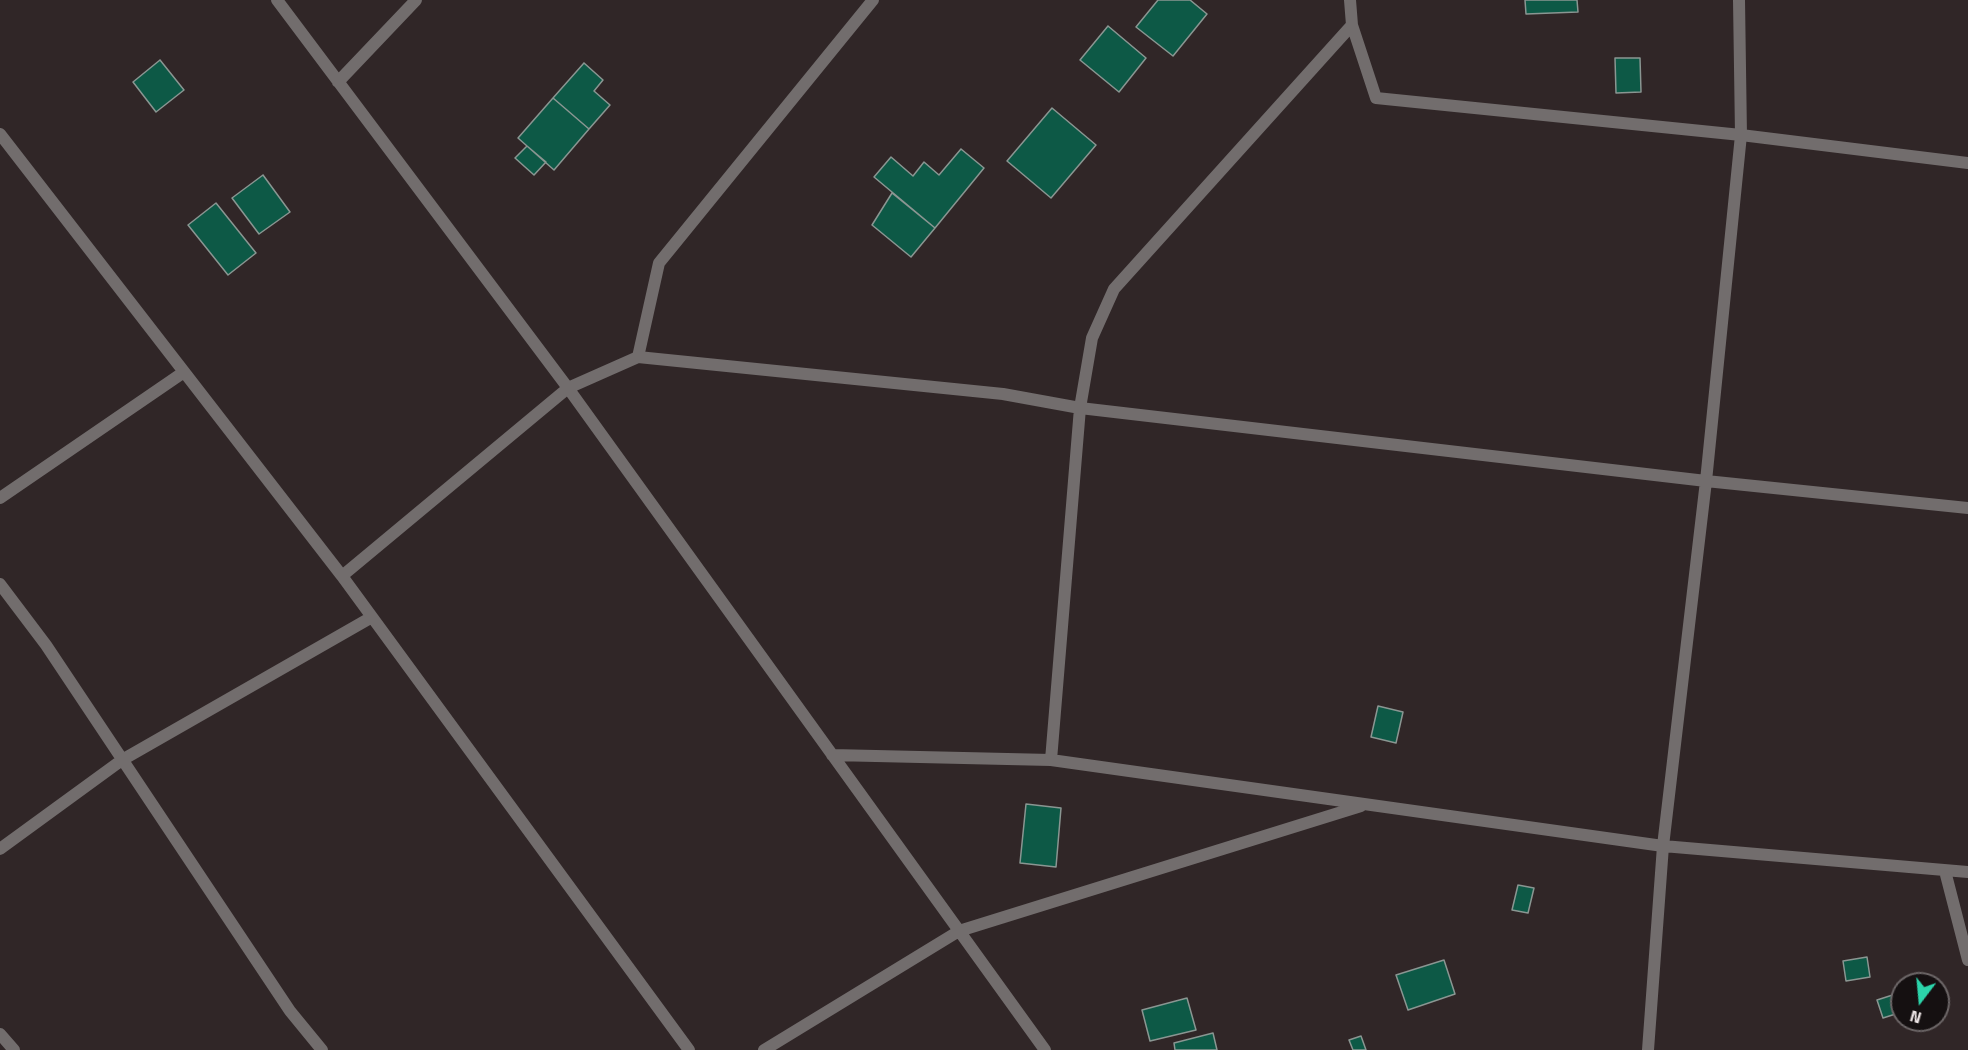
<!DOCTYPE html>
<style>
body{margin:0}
#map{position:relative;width:1968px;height:1050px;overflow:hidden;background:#302627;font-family:"Titillium Web",sans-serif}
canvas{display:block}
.north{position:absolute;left:1890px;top:972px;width:60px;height:60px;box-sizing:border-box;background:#151011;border:2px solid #6c6667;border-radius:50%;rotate:196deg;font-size:16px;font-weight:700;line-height:24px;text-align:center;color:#eee6e7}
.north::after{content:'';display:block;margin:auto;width:21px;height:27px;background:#2cd5ab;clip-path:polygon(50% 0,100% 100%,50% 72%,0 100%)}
</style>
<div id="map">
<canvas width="1968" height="1050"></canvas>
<div class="north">N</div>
</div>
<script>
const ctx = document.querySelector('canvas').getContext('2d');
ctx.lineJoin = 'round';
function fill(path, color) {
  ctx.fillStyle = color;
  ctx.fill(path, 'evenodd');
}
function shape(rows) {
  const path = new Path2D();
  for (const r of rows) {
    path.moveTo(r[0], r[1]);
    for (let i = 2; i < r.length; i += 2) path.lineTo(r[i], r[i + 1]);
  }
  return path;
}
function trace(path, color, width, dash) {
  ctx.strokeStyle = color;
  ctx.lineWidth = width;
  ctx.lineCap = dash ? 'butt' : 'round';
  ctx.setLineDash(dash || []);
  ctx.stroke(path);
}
const building = shape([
 [1158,0,1190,0,1207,14,1173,56,1136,27,1158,0],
 [1525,0,1577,0,1578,12,1526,14,1525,0],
 [1108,26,1146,58,1119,92,1080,60,1108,26],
 [1615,58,1640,58,1641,92,1616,93,1615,58],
 [160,60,184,90,156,112,133,82,160,60],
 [584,63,603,80,594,91,610,105,589,129,553,98,584,63],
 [553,98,589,129,554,170,518,138,553,98],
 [1052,108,1096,145,1051,198,1007,161,1052,108],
 [527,146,546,162,534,175,515,158,527,146],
 [961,149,984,168,935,228,874,177,891,157,913,176,924,162,939,175,961,149],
 [263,175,290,212,259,234,232,198,263,175],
 [892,193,935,228,911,257,872,225,892,193],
 [216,203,256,253,228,275,188,225,216,203],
 [1378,706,1403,712,1396,743,1371,737,1378,706],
 [1026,804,1061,808,1056,867,1020,863,1026,804],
 [1518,885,1534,888,1528,913,1512,910,1518,885],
 [1867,957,1870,977,1846,981,1843,961,1867,957],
 [1444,960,1455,994,1408,1010,1396,975,1444,960],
 [1902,992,1902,1012,1883,1018,1877,1000,1902,992],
 [1187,998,1196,1030,1150,1041,1142,1010,1187,998],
 [1213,1033,1217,1050,1175,1050,1174,1043,1213,1033],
 [1361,1036,1366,1050,1353,1050,1349,1040,1361,1036]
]);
fill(building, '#0d5946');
trace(building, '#8a9692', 1.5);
trace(shape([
 [277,0,568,388,1045,1050],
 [1350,0,1352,25,1376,98,1741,135,1968,163],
 [338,82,416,0],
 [0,134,342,576,689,1050],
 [638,357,659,263,873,0],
 [0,498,184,372],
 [342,576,568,388,638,357,1003,394,1080,408,1706,481,1968,508],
 [0,584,46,645,290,1011,322,1050],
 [832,755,1051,760,1663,846,1968,872],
 [1051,760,1080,408,1092,338,1114,289,1352,25],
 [0,849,122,760,372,617],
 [1945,871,1968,960],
 [0,1034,14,1050],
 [764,1050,959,931,1361,806],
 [1648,1050,1663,846,1706,481,1741,135,1739,0]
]), '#726d6d', 12);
</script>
